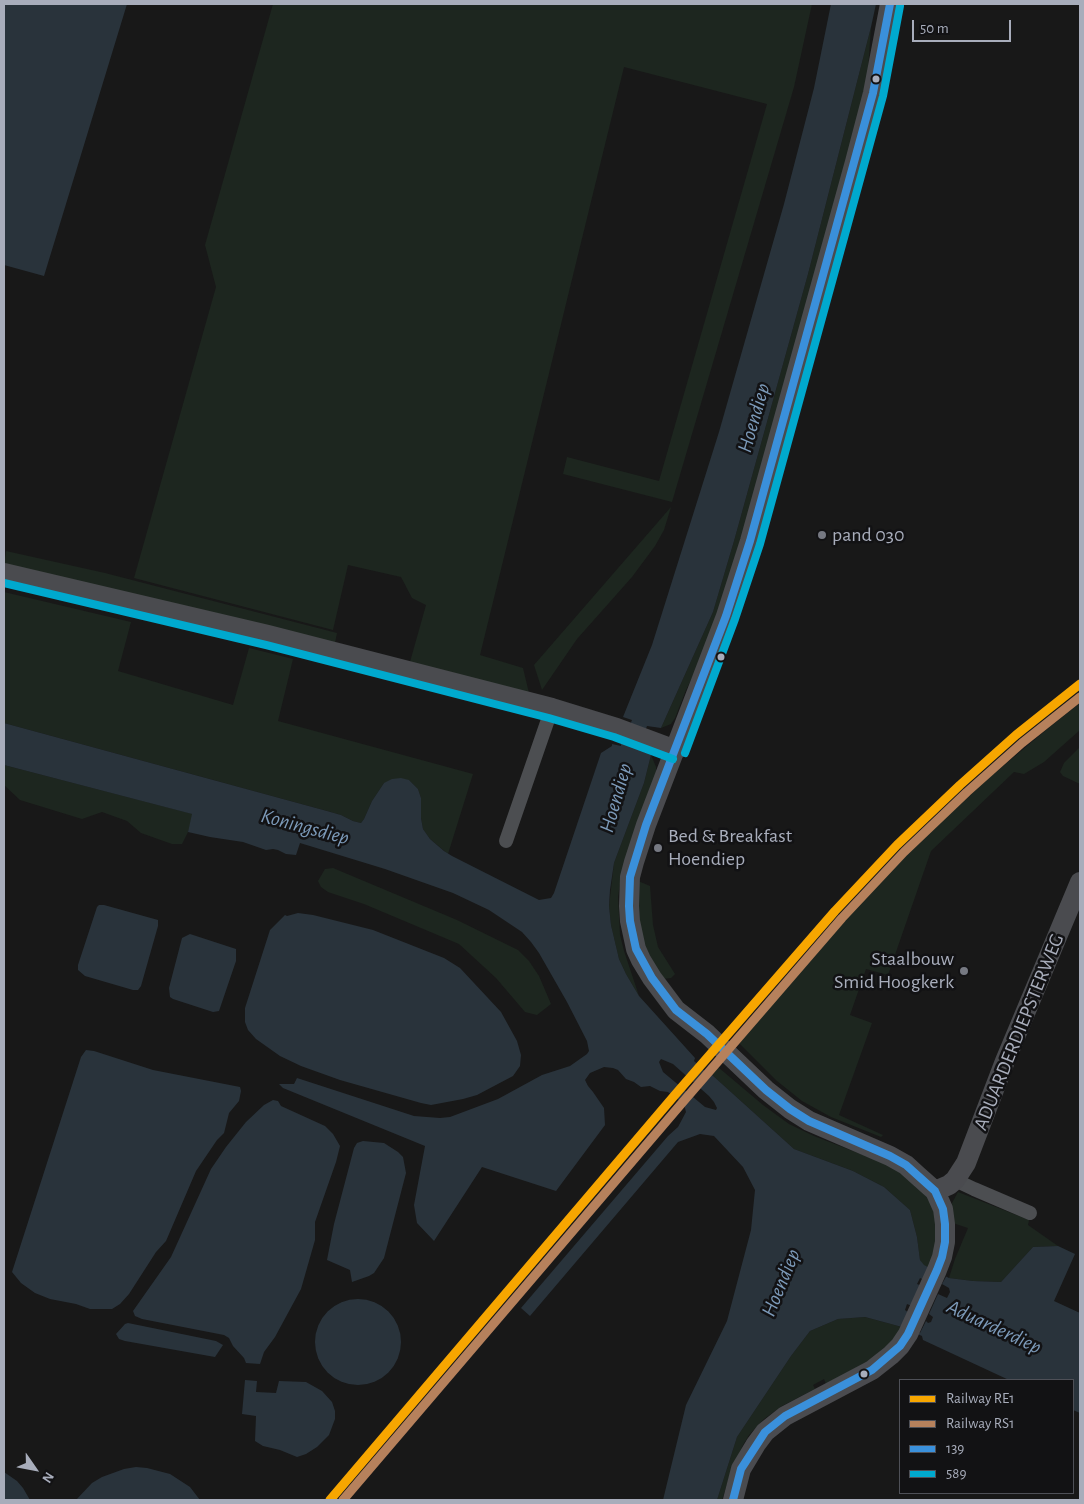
<!DOCTYPE html>
<style>
body{margin:0}
#map{position:relative;width:1084px;height:1504px;overflow:hidden;background:#181818;font-family:"Alegreya Sans",sans-serif}
canvas{display:block}
.frame{position:absolute;inset:0;border:5px solid #a8adbb;pointer-events:none}
.legend{position:absolute;left:899px;top:1379px;width:175px;height:115px;box-sizing:border-box;background:#121214;border:1px solid #4e5057;margin:0;padding:6px 9px;list-style:none;font-size:15px;color:#a8adbb}
.legend li{display:flex;align-items:center;gap:10px;height:25px}
.legend b{width:25px;border:1px solid #4e5057}
.north{position:absolute;left:10px;top:1444px;width:50px;height:50px;-webkit-text-stroke:4px #121214;paint-order:stroke;rotate:123deg;font-size:14px;font-weight:700;line-height:20px;text-align:center;color:#a8adbb}
.north::after{content:'';display:block;margin:auto;width:18px;height:22px;background:#a8adbb;clip-path:polygon(50% 0,100% 100%,50% 72%,0 100%)}
.scale{position:absolute;left:912px;top:20px;width:99px;height:22px;box-sizing:border-box;border:2px solid #a8adbb;border-top:0;padding-left:6px;font-size:15px;line-height:18px;white-space:nowrap;color:#a8adbb;-webkit-text-stroke:4px #121214;paint-order:stroke}
</style>
<div id="map">
<canvas width="1084" height="1504"></canvas>
<div class="frame"></div>
<ul class="legend">
<li><b style="height:6px;background:#f7a600"></b>Railway RE1</li>
<li><b style="height:6px;background:#b6815c"></b>Railway RS1</li>
<li><b style="height:6px;background:#3a90db"></b>139</li>
<li><b style="height:6px;background:#00a9ce"></b>589</li>
</ul>
<div class="north">N</div>
<div class="scale">50 m</div>
</div>
<script>
const ctx = document.querySelector('canvas').getContext('2d');
ctx.lineJoin = 'round';
function fill(path, color) {
  ctx.fillStyle = color;
  ctx.fill(path, 'evenodd');
}
function shape(rows) {
  const path = new Path2D();
  for (const r of rows) {
    if (r.length === 3) {
      path.moveTo(r[0] + r[2], r[1]);
      path.arc(r[0], r[1], r[2], 0, 2 * Math.PI);
      continue;
    }
    path.moveTo(r[0], r[1]);
    for (let i = 2; i < r.length; i += 2) path.lineTo(r[i], r[i + 1]);
  }
  return path;
}
function trace(path, color, width, dash) {
  ctx.strokeStyle = color;
  ctx.lineWidth = width;
  ctx.lineCap = dash ? 'butt' : 'round';
  ctx.setLineDash(dash || []);
  ctx.stroke(path);
}
function write(font, color, halo, rows, align = 'center') {
  ctx.font = font + ' "Alegreya Sans",sans-serif';
  ctx.lineWidth = 5;
  ctx.setLineDash([]);
  ctx.textBaseline = 'middle';
  ctx.strokeStyle = halo;
  ctx.fillStyle = color;
  for (const [text, x, y, turn = 0] of rows) {
    ctx.save();
    ctx.translate(x, y);
    ctx.rotate((+turn || 0) * Math.PI / 180);
    ctx.textAlign = isNaN(turn) ? turn : align;
    if (halo) ctx.strokeText(text, 0, 0);
    ctx.fillText(text, 0, 0);
    ctx.restore();
  }
}
fill(shape([
 [273,4,812,4,794,87,672,502,563,474,567,457,659,481,767,104,624,67,480,655,523,668,529,693,410,662,426,605,412,598,401,577,348,565,333,630,134,578,216,287,205,245],
 [871,27,867,85,744,542,703,656,686,690,675,718,671,724,661,728,713,612,734,541,808,274],
 [671,507,664,530,655,546,632,577,577,639,542,690,534,665],
 [6,551,105,573,337,633,335,643,4,566],
 [4,592,131,622,118,671,233,705,249,648,293,659,278,721,473,774,448,854,430,839,423,829,421,818,421,798,418,789,409,780,384,783,372,801,364,819,361,823,353,821,341,815,327,811,4,723],
 [1080,703,1080,730,1044,762,1024,774,1014,772,931,851,888,975,866,969,850,1015,872,1023,839,1115,883,1135,881,1137,831,1117,802,1101,777,1081,737,1041,874,886,919,842,990,777,1051,726],
 [1080,747,1080,784,1063,776,1060,772,1064,763],
 [651,755,656,767,656,774,621,877,618,897,620,935,624,951,639,996,626,974,619,959,611,925,609,906,614,863,644,783],
 [4,765,193,814,188,832,182,844,172,844,141,833,127,821,102,812,82,819,20,800,4,785],
 [333,868,457,920,518,950,529,961,539,976,551,1004,537,1015,525,1012,496,978,459,944,364,904,328,892,321,887,318,881,325,869],
 [638,881,650,886,653,925,658,947,675,974,671,978,663,979,640,945],
 [718,1067,763,1105,789,1124,814,1136,894,1167,923,1189,932,1203,938,1236,929,1268,923,1265,920,1260,917,1237,910,1210,884,1187,853,1171,794,1149,711,1074],
 [958,1192,1029,1220,1028,1225,1058,1246,1033,1247,1001,1282,973,1281,949,1278,955,1259,968,1228,953,1223,952,1203],
 [865,1317,902,1327,898,1335,872,1359,826,1384,824,1379,813,1385,815,1389,782,1406,764,1419,749,1435,743,1445,731,1471,722,1500,717,1500,737,1437,791,1356,810,1331,838,1319]
]), '#1d261f');
fill(shape([
 [4,4,127,4,44,276,4,265],
 [831,4,876,4,871,27,808,274,734,541,713,612,661,728,647,726,639,747,651,755,644,783,614,863,610,890,609,906,611,925,619,959,626,974,639,996,695,1058,694,1061,709,1075,711,1074,794,1149,853,1171,884,1187,910,1210,917,1237,920,1260,924,1265,949,1278,973,1281,1001,1282,1033,1247,1058,1246,1075,1254,1054,1301,1080,1313,1080,1413,1073,1410,1073,1380,1009,1380,923,1340,922,1336,902,1327,865,1317,838,1319,810,1331,791,1356,737,1437,717,1500,663,1500,686,1405,727,1321,751,1230,755,1190,743,1167,714,1136,700,1134,678,1142,530,1316,521,1308,668,1136,678,1127,686,1112,684,1104,668,1092,660,1091,650,1086,641,1087,634,1082,626,1079,618,1070,613,1068,604,1067,590,1073,585,1080,588,1086,593,1092,604,1108,605,1125,556,1191,482,1167,434,1241,417,1223,414,1205,425,1146,283,1088,279,1084,294,1084,297,1078,414,1116,440,1118,450,1117,498,1099,542,1075,570,1066,587,1054,589,1051,587,1041,567,1002,539,953,531,942,522,932,489,910,453,893,385,869,300,843,296,855,286,854,278,850,273,849,266,850,243,842,210,837,188,832,192,814,4,765,4,723,327,811,341,815,353,821,361,823,364,819,372,801,384,783,392,779,401,778,409,780,418,789,421,798,421,818,423,829,430,839,444,851,452,856,539,900,551,898,554,893,601,753,612,746,612,744,621,746,621,742,618,741,620,735,625,737,632,720,623,717,652,645,719,432,784,204,814,88],
 [661,1059,673,1064,709,1096,714,1102,717,1108,716,1110,705,1107,663,1072,659,1062],
 [99,905,104,905,158,920,158,926,141,986,138,990,133,990,85,976,78,970,78,965,97,907],
 [298,913,313,915,373,930,444,958,460,968,501,1012,517,1041,521,1055,520,1066,513,1076,477,1095,463,1099,431,1105,421,1103,340,1080,301,1066,280,1056,256,1039,248,1030,245,1022,245,1008,270,930,285,915,287,916],
 [190,934,236,949,236,961,219,1011,213,1012,173,999,170,997,169,988,182,938],
 [86,1050,94,1051,153,1070,240,1087,241,1091,239,1101,229,1113,224,1133,217,1140,196,1171,166,1241,156,1252,129,1294,120,1304,112,1309,90,1309,76,1304,50,1299,35,1293,21,1283,12,1272,81,1057],
 [273,1100,278,1101,281,1106,325,1126,333,1134,340,1146,336,1162,315,1222,315,1240,301,1289,275,1337,264,1352,260,1364,246,1363,244,1358,233,1346,229,1338,224,1335,142,1319,135,1316,133,1311,171,1257,211,1169,226,1147,246,1122,264,1105],
 [363,1141,384,1143,398,1152,403,1157,406,1173,384,1258,374,1273,369,1276,352,1282,350,1270,327,1260,334,1224,354,1148,357,1143],
 [358,1342,43],
 [128,1323,216,1341,223,1345,215,1357,125,1341,119,1339,116,1334,125,1324],
 [245,1380,257,1381,256,1392,276,1393,279,1381,306,1382,322,1391,332,1402,335,1411,335,1419,329,1435,317,1447,306,1454,297,1457,280,1450,263,1446,255,1441,256,1416,242,1414],
 [136,1467,147,1468,170,1474,190,1487,200,1500,76,1500,92,1483,102,1477,124,1469],
 [4,1472,17,1481,23,1488,30,1500,4,1500]
]), '#29333b');
fill(shape([
 [931,1267,947,1275,942,1284,949,1288,950,1292,947,1298,938,1294,929,1314,933,1317,931,1322,928,1323,926,1321,920,1333,904,1326,909,1313,905,1310,907,1304,912,1306,922,1286,917,1284,920,1278,924,1280]
]), '#181818');
trace(shape([
 [506,841,552,708],
 [955,1180,974,1189,1030,1213]
]), '#4c4e51', 14);
trace(shape([
 [4,573,268,635,552,708,617,728,676,750],
 [935,1191,949,1185,955,1180,966,1163,1005,1061,1080,882],
 [733,1500,741,1469,756,1444,765,1432,785,1416,872,1370,891,1355,900,1346,908,1334,937,1270,942,1257,945,1242,945,1224,943,1209,935,1191,917,1175,906,1165,890,1156,809,1121,790,1109,766,1090,707,1034,676,1010,652,978,641,960,636,949,630,921,629,906,630,877,634,862,646,825,726,616,750,541,855,162,873,93,890,4]
]), '#4a4b4f', 20);
trace(shape([
 [733,1500,741,1469,765,1432,785,1416,872,1370,900,1346,908,1334,937,1270,942,1257,945,1242,945,1224,943,1209,935,1191,906,1165,890,1156,809,1121,790,1109,766,1090,707,1034,676,1010,652,978,636,949,630,921,629,906,630,877,646,825,726,616,750,541,873,93,890,4]
]), '#3a90db', 8);
trace(shape([
 [4,583,266,645,549,718,614,737,673,759],
 [685,753,735,619,760,544,883,96,900,6]
]), '#00a9ce', 8);
trace(shape([
 [330,1500,674,1096,835,911,897,845,960,785,1016,735,1080,684]
]), '#f7a600', 9);
trace(shape([
 [343,1500,682,1103,842,918,904,852,967,792,1022,743,1080,697]
]), '#b6815c', 9);
for (const [x, y, r, color] of [
 [876,79,4.5,"#a8adbb"],
 [822,535,5,"#767982"],
 [721,657,4.5,"#a8adbb"],
 [658,848,5,"#767982"],
 [964,971,5,"#767982"],
 [864,1374,4.5,"#a8adbb"]
]) {
  const dot = new Path2D();
  dot.arc(x, y, r, 0, 2 * Math.PI);
  ctx.fillStyle = color;
  ctx.fill(dot);
  trace(dot, '#121214', 2);
}
write('20px', '#a8adbb', '#121214', [
 ["pand 030",832,535],
 ["Bed & Breakfast",668,836],
 ["Hoendiep",668,859],
 ["Staalbouw",954,959,"right"],
 ["Smid Hoogkerk",954,982,"right"]
], 'left');
write('20px', '#a8adbb', '#121214', [
 ["ADUARDERDIEPSTERWEG",1019,1032,-68]
]);
write('italic 21px', '#7c9ab9', '#121214', [
 ["Hoendiep",754,418,-74],
 ["Hoendiep",616,798,-74],
 ["Koningsdiep",305,827,15],
 ["Hoendiep",781,1283,-68],
 ["Aduarderdiep",994,1327,25]
]);
</script>
